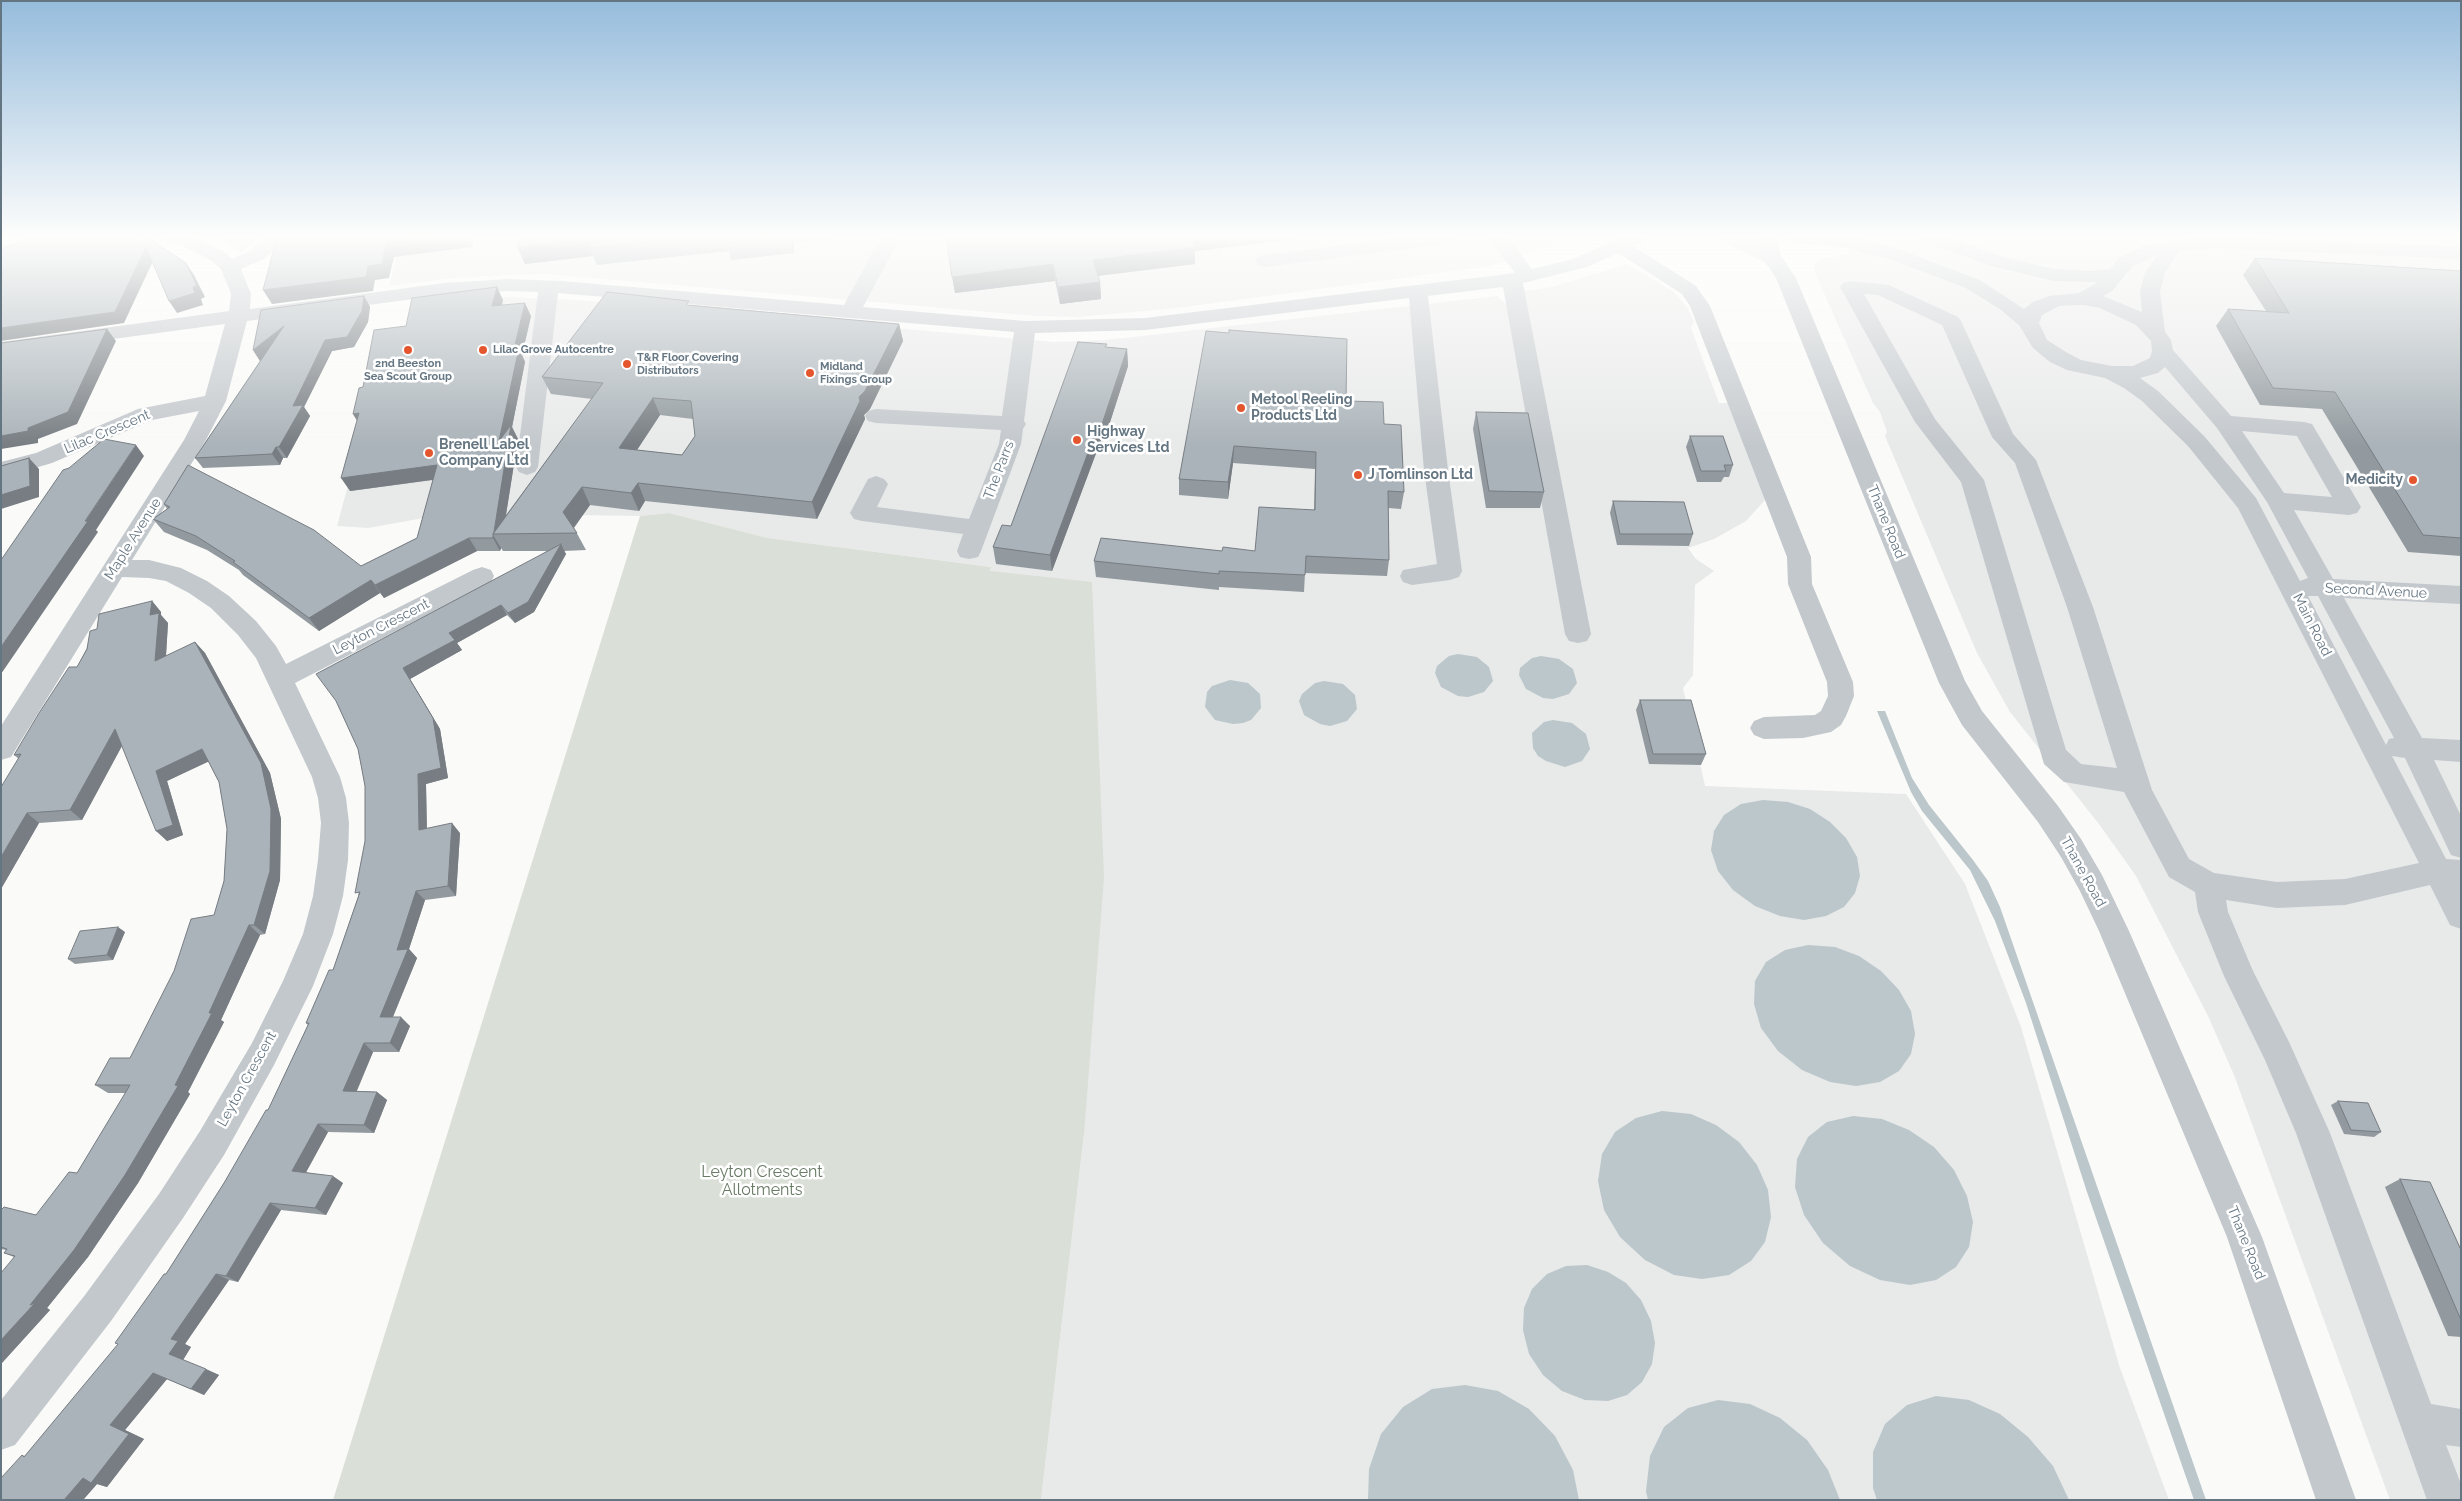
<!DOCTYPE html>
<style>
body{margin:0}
#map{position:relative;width:2462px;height:1501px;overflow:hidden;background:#fafaf8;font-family:Raleway,sans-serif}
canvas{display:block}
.frame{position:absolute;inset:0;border:2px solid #657683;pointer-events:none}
</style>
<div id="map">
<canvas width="2462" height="1501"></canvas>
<div class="frame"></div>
</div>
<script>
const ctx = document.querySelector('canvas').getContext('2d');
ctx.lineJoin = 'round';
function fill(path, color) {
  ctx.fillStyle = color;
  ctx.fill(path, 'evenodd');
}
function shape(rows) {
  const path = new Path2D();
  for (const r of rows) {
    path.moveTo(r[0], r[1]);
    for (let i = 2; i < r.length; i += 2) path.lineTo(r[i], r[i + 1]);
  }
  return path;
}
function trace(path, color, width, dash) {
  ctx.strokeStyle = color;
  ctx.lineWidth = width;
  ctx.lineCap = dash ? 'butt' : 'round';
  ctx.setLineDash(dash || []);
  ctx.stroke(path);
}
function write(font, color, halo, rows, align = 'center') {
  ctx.font = font + ' Raleway,sans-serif';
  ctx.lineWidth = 5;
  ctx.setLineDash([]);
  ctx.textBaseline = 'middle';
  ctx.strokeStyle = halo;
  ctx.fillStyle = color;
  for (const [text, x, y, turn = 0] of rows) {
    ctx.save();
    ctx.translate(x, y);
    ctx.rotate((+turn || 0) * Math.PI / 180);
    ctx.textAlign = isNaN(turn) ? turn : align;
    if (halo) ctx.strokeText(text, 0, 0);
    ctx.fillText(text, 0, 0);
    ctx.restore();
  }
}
fill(shape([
 [401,237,1570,237,1492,266,1177,308,1078,317,1036,316,546,274,463,277,389,286],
 [1859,237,2461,237,2461,1500,2390,1500,2234,1075,2208,1016,2136,876,2099,824,2010,712,1977,653,1885,436,1887,432,1880,412,1873,403,1814,271,1815,263,1819,259,1849,254,1846,245],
 [1627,264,1674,292,1687,307,1694,322,1691,328,1719,403,1729,403,1766,499,1746,521,1714,539,1688,548,1696,559,1714,571,1695,585,1693,675,1683,688,1705,786,1906,794,1965,884,2021,1027,2120,1368,2169,1500,1041,1500,1084,1134,990,571,991,567,768,538,669,513,640,516,501,514,435,516,368,528,337,526,353,467,483,296,576,300,1054,342,1106,340,1497,296,1506,304,1511,324,1531,323,1524,291,1552,287]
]), '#e8e9e9');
fill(shape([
 [219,237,262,237,241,252],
 [1714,237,1756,237,1769,265],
 [669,513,768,538,991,567,990,571,1092,582,1104,877,1084,1134,1041,1500,333,1500,640,516]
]), '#dadfd7');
fill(shape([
 [1458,654,1477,657,1489,667,1493,681,1484,692,1468,697,1458,696,1441,687,1435,673,1437,666,1449,656],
 [1541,656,1559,659,1573,669,1577,683,1569,694,1553,699,1543,698,1526,689,1519,675,1520,668,1532,658],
 [1230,680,1248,683,1260,694,1261,708,1251,720,1243,723,1233,724,1215,720,1205,707,1207,692,1212,686],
 [1324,681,1343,684,1355,695,1357,709,1347,721,1330,726,1320,724,1304,715,1299,701,1302,694,1315,683],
 [1877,711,1885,711,1912,778,1929,805,1973,860,1988,881,2000,907,2206,1500,2194,1500,2087,1192,2026,1003,1995,921,1970,870,1922,811,1911,792],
 [1553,720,1572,723,1586,734,1590,749,1582,761,1565,767,1546,761,1538,756,1533,748,1532,733,1544,722],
 [1763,800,1788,802,1810,809,1830,822,1846,838,1857,857,1860,876,1855,893,1844,907,1826,916,1804,920,1780,916,1755,906,1733,890,1718,871,1711,850,1714,831,1724,815,1741,804],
 [1808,945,1835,947,1859,956,1881,971,1899,990,1911,1011,1915,1034,1911,1054,1899,1071,1880,1082,1856,1086,1830,1082,1802,1070,1778,1051,1761,1028,1754,1004,1755,981,1766,962,1785,950],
 [1662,1111,1691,1114,1716,1125,1739,1142,1757,1165,1768,1190,1771,1217,1765,1242,1751,1261,1729,1275,1702,1279,1674,1275,1645,1260,1620,1237,1604,1210,1598,1181,1602,1154,1615,1132,1636,1118],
 [1853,1116,1882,1119,1909,1130,1934,1147,1954,1170,1967,1196,1973,1222,1969,1247,1956,1267,1936,1280,1910,1285,1880,1280,1850,1266,1823,1243,1804,1215,1795,1187,1797,1159,1808,1137,1827,1122],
 [1587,1265,1608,1272,1626,1283,1641,1300,1651,1321,1655,1343,1652,1364,1642,1382,1627,1395,1608,1401,1585,1400,1562,1391,1543,1375,1529,1354,1523,1330,1524,1308,1532,1289,1547,1274,1566,1266],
 [1465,1385,1498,1391,1529,1409,1555,1436,1573,1470,1579,1500,1368,1500,1369,1469,1381,1434,1403,1407,1432,1389],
 [1936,1396,1969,1400,2000,1414,2028,1437,2053,1466,2069,1500,1877,1500,1873,1488,1873,1452,1885,1424,1907,1405],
 [1718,1400,1750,1404,1780,1418,1807,1440,1828,1470,1840,1500,1648,1500,1646,1491,1650,1456,1664,1427,1688,1408]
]), '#bbc7cb');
fill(shape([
 [161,237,197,238,226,253,232,259,250,251,265,237,287,237,264,259,241,269,251,294,250,309,444,283,508,279,562,281,844,305,878,242,878,237,898,237,898,242,863,307,1025,321,1145,318,1515,273,1488,237,1508,237,1532,269,1573,259,1621,237,1647,237,1644,241,1633,246,1696,286,1710,306,1811,557,1812,584,1853,682,1854,696,1846,716,1841,725,1831,732,1803,738,1764,739,1754,735,1750,728,1754,721,1764,717,1815,715,1821,711,1828,696,1827,682,1788,584,1787,557,1690,306,1682,294,1618,253,1587,267,1523,283,1591,634,1587,641,1578,643,1569,641,1565,634,1503,287,1428,296,1448,470,1462,571,1459,577,1450,580,1412,585,1403,582,1400,576,1403,570,1437,564,1424,470,1409,298,1145,330,1035,333,1024,421,1026,424,1023,429,1021,444,981,551,978,557,969,559,960,557,957,551,963,534,862,521,854,519,850,513,868,479,876,476,884,479,888,484,877,507,969,519,999,444,1001,430,876,423,868,421,865,416,868,411,876,409,1002,416,1014,332,558,293,538,467,535,472,527,475,519,472,516,467,538,292,508,291,444,295,247,321,226,401,206,440,132,560,149,560,181,568,207,581,229,596,256,621,276,646,286,664,473,570,482,567,491,570,494,576,491,582,295,683,340,777,346,798,349,823,348,860,343,896,333,934,313,986,274,1065,224,1155,183,1218,111,1321,15,1445,1,1450,1,1400,85,1295,159,1194,200,1131,252,1043,283,981,303,934,313,896,318,860,321,823,318,798,312,777,256,658,238,635,211,608,189,593,166,581,149,578,122,577,11,757,1,760,1,726,184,440,199,411,152,420,52,463,1,478,1,462,36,453,138,409,205,396,225,324,1,354,1,342,229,311,231,294,221,269,212,261,183,246,164,241,161,237],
 [1404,237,1460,237,1457,241,1450,243,1265,267,1258,265,1255,261,1258,257,1265,255,1404,237],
 [1756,237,1776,237,1781,256,1796,278,1965,681,1982,711,2058,806,2081,839,2102,875,2129,931,2262,1237,2356,1500,2316,1500,2227,1237,2099,931,2080,891,2061,857,2038,822,1962,725,1939,683,1776,278,1761,256,1756,237],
 [1787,237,1856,237,1898,249,1980,280,2024,309,2033,302,2049,296,2079,293,2098,282,2054,281,1991,266,1923,241,1920,237,1948,237,2004,257,2054,269,2092,271,2110,269,2119,258,2143,246,2205,237,2461,247,2461,259,2215,248,2179,251,2165,273,2160,291,2165,332,2171,340,2173,350,2231,416,2304,422,2312,424,2315,429,2361,507,2357,513,2349,515,2294,510,2333,579,2461,586,2461,604,2344,598,2422,738,2461,740,2461,762,2434,760,2461,816,2461,858,2451,855,2405,758,2392,756,2446,859,2461,860,2461,929,2450,925,2430,885,2345,905,2277,908,2226,900,2228,912,2253,971,2289,1042,2330,1133,2431,1404,2461,1409,2461,1447,2446,1445,2461,1484,2461,1500,2427,1500,2296,1133,2265,1060,2224,976,2198,912,2195,892,2169,877,2124,792,2064,782,2044,764,1961,482,1915,422,1840,287,1843,283,1850,281,1889,285,1958,317,1961,321,2013,434,2036,460,2093,607,2152,790,2189,859,2214,873,2277,882,2345,879,2419,863,2238,508,2188,446,2142,401,2124,388,2105,378,2067,370,2050,362,2033,348,2019,325,2001,310,1966,288,1884,257,1867,255,1849,248,1797,243,1790,241,1787,237],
 [2157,255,2145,273,2140,291,2142,312,2103,296,2112,291,2133,266,2157,255],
 [1864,294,1878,295,1942,325,1992,437,2015,463,2067,607,2117,768,2081,764,2066,750,1984,480,1935,419,1864,294],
 [2083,305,2100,308,2136,325,2151,341,2152,351,2150,358,2133,366,2112,366,2081,360,2066,352,2047,340,2039,323,2042,315,2059,306,2083,305],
 [2165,367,2217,428,2267,502,2308,578,2300,581,2256,498,2204,436,2158,391,2140,378,2158,373,2165,367],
 [2242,431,2297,436,2332,497,2284,493,2242,431],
 [2308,596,2318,596,2394,738,2389,739,2386,745,2308,596]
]), '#c3c8cc');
fill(shape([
 [519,237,853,237,794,243,794,253,731,260,729,251,597,265,593,256,525,264],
 [946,237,1312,237,1195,251,1195,264,1098,276,1100,282,1101,299,1060,304,1055,281,955,293],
 [2255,258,2461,271,2461,556,2408,552,2322,409,2260,405,2216,326,2228,309,2266,311,2243,275],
 [364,296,370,307,368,322,354,347,332,351,304,407,310,416,287,458,283,458,280,465,203,468,195,458,261,360,260,361,253,350],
 [503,300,502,305,531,316,522,355,525,362,512,427,518,439,506,515,592,399,551,394,542,377,691,305,899,324,903,341,870,409,864,415,865,419,817,519,645,501,639,511,590,505,574,528,586,550,564,551,566,554,534,612,515,623,507,615,457,643,462,650,410,679,440,729,448,778,426,784,427,829,460,833,456,896,425,900,409,949,417,958,393,1017,410,1026,399,1052,373,1052,357,1091,377,1092,387,1100,374,1133,328,1132,306,1172,343,1183,326,1215,281,1210,238,1282,229,1280,185,1344,191,1347,183,1360,219,1375,204,1395,167,1379,125,1430,144,1439,107,1487,97,1484,83,1500,1,1500,22,1455,25,1456,118,1345,166,1274,224,1183,268,1110,308,1025,306,1023,333,970,358,897,365,841,365,786,358,749,336,701,547,551,503,551,501,548,500,551,477,551,384,598,380,593,319,631,243,575,239,570,207,550,164,532,153,519,167,509,164,504,361,566,417,538,433,480,350,491,357,420,353,414,363,387,406,326],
 [660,415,693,419,695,436,682,455,637,450],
 [1347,339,1346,401,1384,424,1404,492,1401,509,1388,508,1389,560,1387,576,1305,573,1304,592,1219,587,1219,590,1096,577,1094,561,1222,551,1255,551,1314,510,1315,469,1233,463,1228,499,1179,495,1179,479],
 [1107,347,1127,349,1128,366,1104,441,1101,440,1052,571,996,564,993,547,1011,526],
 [1476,412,1544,492,1540,508,1486,508,1473,429],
 [1690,436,1733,465,1729,477,1724,477,1721,482,1697,482,1686,447],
 [1613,501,1693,534,1689,546,1617,545,1610,513],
 [152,601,161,612,161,615,168,623,166,656,195,642,205,653,270,773,281,819,280,880,265,934,260,935,221,1020,224,1022,188,1092,190,1094,138,1183,88,1257,47,1308,50,1310,1,1364,14,1257,4,1253,6,1250,1,1249,1,1210,36,1215,77,1173,126,1093,108,1093,95,1085,130,1058,214,915,224,881,227,829,219,782,208,761,167,781,183,835,167,841,122,746,82,820,39,823,1,889,19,759,14,755,77,667,97,629],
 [1640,700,1706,754,1701,765,1649,764,1636,710],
 [125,932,113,960,75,964,68,959],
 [2338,1101,2381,1132,2374,1137,2344,1134,2331,1105],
 [2400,1179,2461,1250,2461,1337,2448,1336,2385,1187]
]), '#929a9f');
fill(shape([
 [436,237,474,237,472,247,394,257,389,278,375,280,373,291,272,304,263,290,368,266,386,243],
 [790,237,792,237,794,243,794,253],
 [1190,237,1312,237,1195,251,1195,264,1095,276,1093,260],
 [591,239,590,248,593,256,525,264,517,247],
 [146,247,154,259,124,323,1,341,1,328],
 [186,263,194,275,205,297,201,299,203,305,177,313,169,301,193,287],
 [1053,264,1055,281,955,293,952,277],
 [1100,282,1101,299,1060,304,1058,287],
 [497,287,503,300,498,319,492,306],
 [364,296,370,307,368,322,354,347,332,351,304,407,310,416,287,458,279,447,293,406,325,340],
 [525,303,531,316,522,355,525,362,512,427,518,439,503,533,494,534,499,441,514,349],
 [899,324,903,341,870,409,864,415,865,419,817,519,812,502,859,397],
 [284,326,290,336,260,361,253,350],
 [107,329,116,341,77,424,38,439,38,443,1,449,1,436,28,428],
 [1127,349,1128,366,1104,441,1102,424],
 [653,398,660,415,627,465,619,448],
 [359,413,361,427,353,414],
 [1099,423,1101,440,1052,571,1050,555],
 [136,445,144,456,96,530,98,532,1,674,1,647],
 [1234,446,1233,463,1228,499,1228,482],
 [276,447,283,458,280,465,272,454],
 [29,458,39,469,39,497,1,509,1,495],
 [437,465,445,478,350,491,341,478],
 [638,483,645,501,639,511,631,493],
 [582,487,590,505,572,530,563,512],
 [493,535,501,548,500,551,493,538],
 [469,538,477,551,384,598,375,585],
 [561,544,566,554,534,612,515,623,508,613],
 [371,580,380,593,319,631,309,618],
 [152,601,161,612,161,615,168,623,165,671,155,661,150,615],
 [501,605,507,615,457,643,462,650,410,679,440,729,448,778,426,784,427,840,419,830,418,774,403,668,449,633],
 [195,642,205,653,270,773,281,819,280,880,265,934,254,925],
 [115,729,125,740,82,820,70,810],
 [202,749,212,760,167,781,183,835,167,841,156,831,156,771],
 [27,813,39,823,1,889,1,857],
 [452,823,460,833,456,896,448,886],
 [416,891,425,900,409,949,417,958,389,1026,380,1017,397,950],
 [249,925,260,935,221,1020,224,1022,188,1092,190,1094,138,1183,88,1257,47,1308,50,1310,1,1364,1,1340,30,1305,175,1085],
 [118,927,125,932,113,960,107,955],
 [401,1017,410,1026,399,1052,390,1043],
 [364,1043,373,1052,353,1099,343,1091],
 [377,1092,387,1100,374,1133,364,1125],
 [318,1124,328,1132,303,1178,292,1171],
 [333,1176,343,1183,326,1215,315,1208],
 [270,1203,281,1210,238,1282,226,1276],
 [216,1274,229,1280,185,1344,191,1347,183,1360,169,1354,171,1339],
 [206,1369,219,1375,204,1395,191,1389],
 [153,1373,167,1379,125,1430,144,1439,107,1487,97,1484,83,1500,64,1500,110,1425]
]), '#777d82');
const building = shape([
 [36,237,118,237,144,242,142,237,147,237,186,263,197,286,193,287,195,293,169,301,146,247,115,312,1,328,1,248,25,240,36,237],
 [277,237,436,237,386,243,382,264,368,266,366,277,263,290,277,237],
 [519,237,696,237,590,248,591,239,517,247,519,237],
 [727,237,781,237,726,243,727,237],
 [946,237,1191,237,1195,247,1093,260,1100,282,1058,287,1053,264,952,277,946,237],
 [2255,258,2461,271,2461,538,2423,535,2335,392,2273,388,2228,309,2289,313,2255,258],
 [497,287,492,306,525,303,514,349,519,348,499,441,511,425,494,532,493,534,493,538,469,538,375,585,371,580,309,618,233,562,235,561,196,536,153,519,170,507,164,504,188,465,314,530,361,566,417,538,437,465,341,478,359,413,353,414,359,388,363,387,374,330,406,326,412,298,497,287],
 [607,292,689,301,686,305,899,324,865,391,859,397,860,401,812,502,638,483,631,493,582,487,563,512,577,533,493,534,603,383,542,377,607,292],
 [653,398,691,401,695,436,682,455,619,448,653,398],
 [364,296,362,311,347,337,325,340,293,406,303,405,279,447,276,447,272,454,195,458,284,326,253,350,261,310,364,296],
 [107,329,68,412,28,428,28,431,1,436,1,343,107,329],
 [1229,330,1347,339,1346,401,1383,402,1384,424,1401,425,1404,492,1388,491,1389,560,1306,556,1305,575,1219,571,1219,574,1094,561,1101,538,1222,551,1223,547,1255,551,1259,507,1315,510,1316,452,1234,446,1228,482,1179,479,1206,331,1229,333,1229,330],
 [1078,342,1107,344,1105,347,1127,349,1102,424,1099,423,1050,555,993,547,1002,525,1011,526,1078,342],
 [1476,412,1528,413,1544,492,1489,491,1476,412],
 [1690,436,1723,436,1733,465,1724,465,1726,471,1701,471,1690,436],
 [104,439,136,445,85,521,88,521,1,647,1,560,63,470,69,468,104,439],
 [29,458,30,486,1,495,1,466,29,458],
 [1613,501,1684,502,1693,534,1620,534,1613,501],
 [561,544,528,602,508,613,501,605,449,633,455,640,403,668,433,718,441,768,418,774,419,830,452,823,448,886,416,891,397,950,408,949,380,1017,401,1017,390,1043,364,1043,343,1091,377,1092,364,1125,318,1124,292,1171,333,1176,315,1208,270,1203,226,1276,216,1274,171,1339,178,1341,169,1354,206,1369,191,1389,153,1373,110,1425,129,1434,91,1483,83,1478,64,1500,1,1500,1,1478,22,1455,24,1457,118,1344,115,1343,164,1274,166,1274,224,1183,266,1110,268,1110,309,1023,306,1023,329,970,333,970,360,892,355,893,365,841,365,786,358,749,336,701,316,674,561,544],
 [152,601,150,615,159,613,155,661,195,642,261,763,271,809,270,871,254,925,249,925,209,1013,212,1013,175,1085,178,1086,125,1175,74,1250,30,1305,35,1303,1,1340,1,1273,15,1256,4,1253,7,1249,1,1247,1,1210,4,1207,36,1215,69,1172,77,1173,130,1085,95,1085,110,1058,130,1058,174,971,191,919,214,915,224,881,227,829,219,782,202,749,156,771,173,825,156,831,115,729,70,810,27,813,1,857,1,787,21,754,14,755,39,713,69,667,77,667,87,649,90,631,97,629,99,614,152,601],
 [1640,700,1691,700,1706,754,1653,754,1640,700],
 [118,927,107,955,68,959,80,931,118,927],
 [2338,1101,2368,1103,2381,1132,2351,1130,2338,1101],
 [2400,1179,2430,1182,2461,1250,2461,1320,2400,1179]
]);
fill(building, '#aab3b9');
trace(building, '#777d82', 1);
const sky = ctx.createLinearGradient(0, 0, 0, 447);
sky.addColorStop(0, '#96bcdc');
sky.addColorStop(0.53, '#fdfdfc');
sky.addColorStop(1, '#fdfdfc00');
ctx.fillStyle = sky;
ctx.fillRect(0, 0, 2462, 447);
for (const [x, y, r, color] of [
 [408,350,5,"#e4572e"],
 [483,350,5,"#e4572e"],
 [627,364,5,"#e4572e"],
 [810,373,5,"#e4572e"],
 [1241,408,5,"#e4572e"],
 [1077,440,5,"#e4572e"],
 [429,453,5,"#e4572e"],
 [1358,475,5,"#e4572e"],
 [2413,480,5,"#e4572e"]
]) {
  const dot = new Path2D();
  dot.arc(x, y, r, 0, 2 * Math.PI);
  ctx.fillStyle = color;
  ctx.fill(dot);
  trace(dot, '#fff', 2);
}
write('bold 11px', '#657683', '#fff', [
 ["Lilac Grove Autocentre",493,350],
 ["T&R Floor Covering",637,358],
 ["Distributors",637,371],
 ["2nd Beeston",408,364,"center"],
 ["Sea Scout Group",408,377,"center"],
 ["Midland",820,367],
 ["Fixings Group",820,380]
], 'left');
write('bold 14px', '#657683', '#fff', [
 ["Metool Reeling",1251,400],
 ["Products Ltd",1251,416],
 ["Highway",1087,432],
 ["Services Ltd",1087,448],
 ["Brenell Label",439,445],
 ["Company Ltd",439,461],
 ["J Tomlinson Ltd",1368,475],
 ["Medicity",2403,480,"right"]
], 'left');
write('14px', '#657683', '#fff', [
 ["Lilac Crescent",107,432,-23],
 ["The Parrs",999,470,-69],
 ["Thane Road",1886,522,68],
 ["Maple Avenue",133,539,-58],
 ["Second Avenue",2376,591,3],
 ["Main Road",2312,625,63],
 ["Leyton Crescent",381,627,-27],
 ["Thane Road",2083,872,61],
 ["Leyton Crescent",247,1079,-61],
 ["Thane Road",2246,1243,68]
]);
write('16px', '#687a64', '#fff', [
 ["Leyton Crescent",762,1172],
 ["Allotments",762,1190]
]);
</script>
